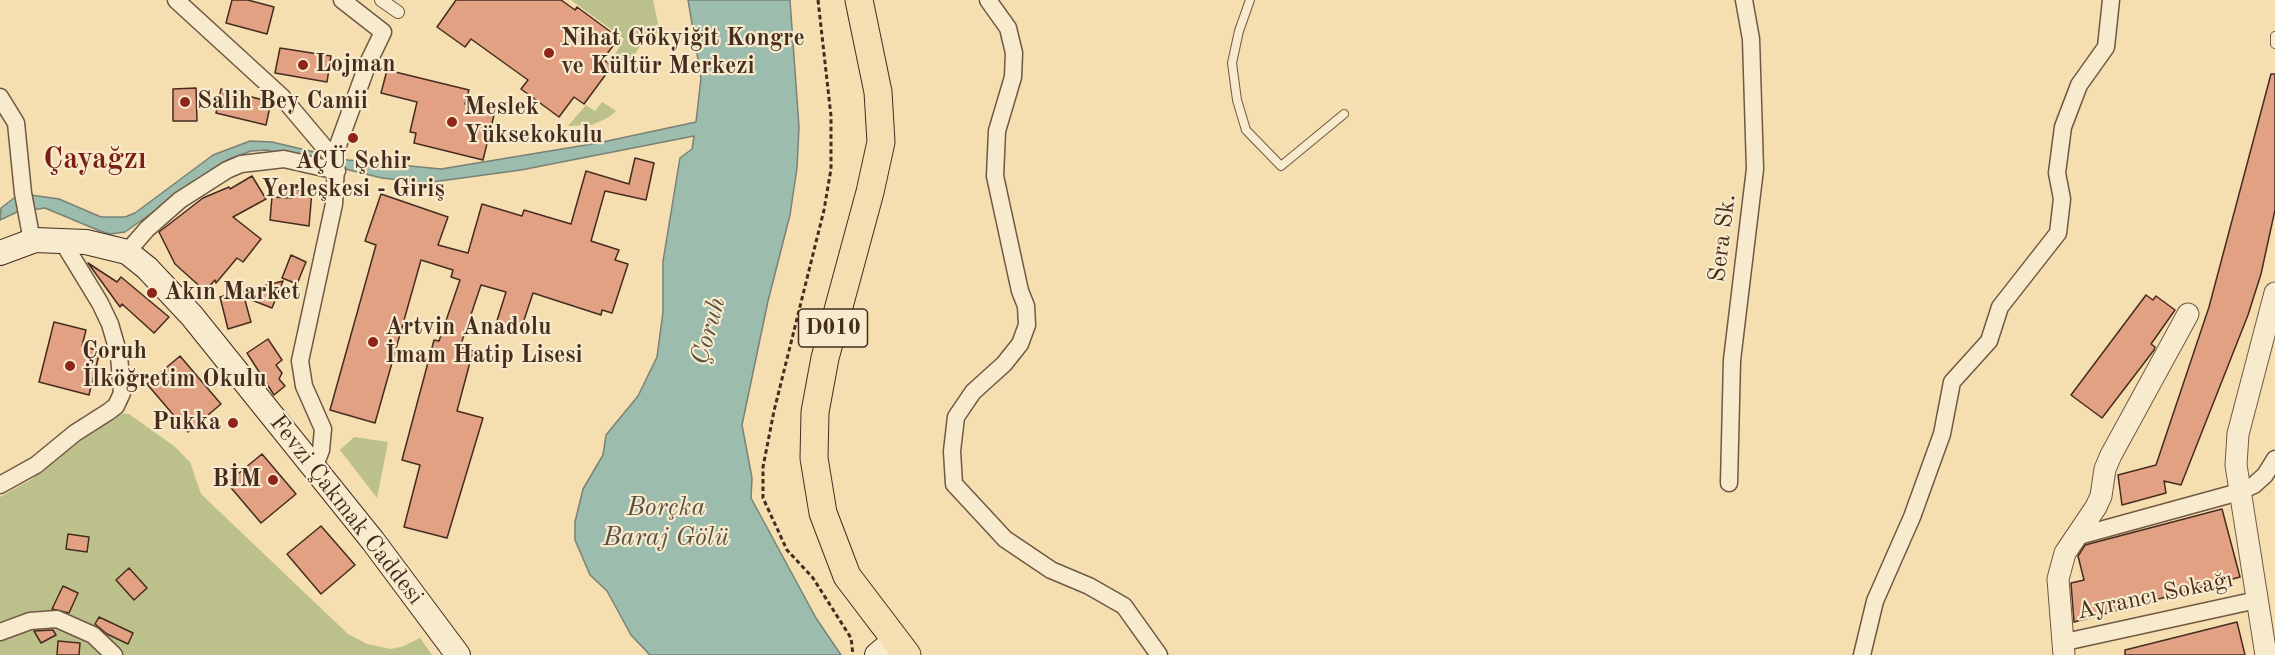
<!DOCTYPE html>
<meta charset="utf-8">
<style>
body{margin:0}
canvas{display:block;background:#f5deb0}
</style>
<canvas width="2275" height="655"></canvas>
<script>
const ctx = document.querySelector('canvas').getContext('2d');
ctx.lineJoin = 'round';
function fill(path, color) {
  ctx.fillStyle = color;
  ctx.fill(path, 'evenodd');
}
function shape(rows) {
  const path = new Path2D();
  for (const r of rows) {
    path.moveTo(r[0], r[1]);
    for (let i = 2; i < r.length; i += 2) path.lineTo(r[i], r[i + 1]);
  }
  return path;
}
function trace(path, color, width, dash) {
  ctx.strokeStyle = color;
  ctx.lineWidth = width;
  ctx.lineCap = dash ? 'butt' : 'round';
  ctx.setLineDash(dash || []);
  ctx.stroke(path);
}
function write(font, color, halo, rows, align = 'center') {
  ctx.font = font + ' "Old Standard TT",serif';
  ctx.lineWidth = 4.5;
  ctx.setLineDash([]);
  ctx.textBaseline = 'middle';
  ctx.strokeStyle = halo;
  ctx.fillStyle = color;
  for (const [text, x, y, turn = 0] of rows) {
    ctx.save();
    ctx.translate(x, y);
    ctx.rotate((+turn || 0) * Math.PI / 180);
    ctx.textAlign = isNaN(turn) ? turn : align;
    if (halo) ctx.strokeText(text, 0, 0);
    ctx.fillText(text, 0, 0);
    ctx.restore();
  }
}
fill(shape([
 [571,0,653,0,660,32,660,48,638,34,634,40,641,45,622,73,611,61,624,39],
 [602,102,616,111,609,117,592,125,568,126,586,105,595,111],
 [118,413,129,414,174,446,190,462,201,494,348,634,367,644,391,649,404,646,420,638,432,655,0,655,0,497,32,479,99,421],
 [354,437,388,442,377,498,340,450]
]), '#bcc18b');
const water = shape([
 [688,0,790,0,799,127,797,168,790,215,768,301,742,425,752,478,751,498,816,618,841,655,650,655,631,635,607,591,590,575,575,540,575,522,583,489,603,455,606,435,638,396,657,357,663,312,663,261,680,158,692,149,694,136,521,170,425,183,382,178,267,150,251,151,227,160,125,232,110,234,100,231,45,208,17,212,0,220,1,208,14,198,31,195,59,199,101,217,125,217,135,213,213,155,250,141,272,142,348,160,441,169,598,143,696,122,701,78,688,0]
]);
fill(water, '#9cbcae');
trace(water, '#798275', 1.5);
const building = shape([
 [232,0,248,0,274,7,267,34,226,23,232,0],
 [456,0,561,0,575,10,577,7,619,38,603,59,612,66,584,104,574,97,559,117,521,89,528,80,471,39,465,47,437,27,456,0],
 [280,48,331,56,327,82,275,73,280,48],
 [387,70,469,90,465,104,495,111,483,160,414,143,416,133,410,132,417,102,381,93,387,70],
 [2271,74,2275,74,2275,210,2261,274,2248,315,2181,485,2164,481,2166,493,2122,505,2118,475,2156,465,2209,307,2271,74],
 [196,88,197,121,173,121,173,89,196,88],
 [221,89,271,102,266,125,216,113,221,89],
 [635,158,654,163,646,200,605,191,591,241,619,250,615,260,628,264,612,313,602,310,601,315,533,293,519,335,495,327,506,292,481,285,460,347,473,351,457,411,483,418,447,538,404,527,420,465,402,460,434,340,439,341,460,280,451,277,453,270,421,260,375,423,330,410,376,245,365,241,381,194,448,217,438,245,468,253,482,204,522,216,524,210,571,224,586,171,629,184,635,158],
 [252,176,266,199,233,217,261,239,243,262,237,258,216,283,215,280,205,291,175,264,159,232,203,198,229,187,230,189,252,176],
 [293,190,312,191,309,226,270,220,272,197,292,198,293,190],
 [291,255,306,262,297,284,282,278,291,255],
 [88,263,117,282,121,277,169,317,154,333,122,304,120,307,88,263],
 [283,281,272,308,244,297,251,322,228,329,220,297,283,281],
 [2146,295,2153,300,2156,296,2175,310,2151,344,2155,347,2154,350,2102,418,2071,395,2146,295],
 [54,322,86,330,82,346,100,351,89,395,39,382,54,322],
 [268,339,282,360,276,365,282,373,279,379,285,386,274,395,247,353,268,339],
 [180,356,221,404,188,432,147,384,180,356],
 [262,454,296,494,261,523,227,483,262,454],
 [2222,509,2240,577,2074,622,2071,583,2084,580,2078,556,2085,545,2222,509],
 [321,526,355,565,321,594,287,554,321,526],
 [68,534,89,537,87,552,66,549,68,534],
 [129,568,147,588,134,600,116,580,129,568],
 [63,586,78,593,69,613,52,609,63,586],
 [99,617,133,633,128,644,107,634,95,624,99,617],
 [2237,622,2245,655,2125,655,2125,650,2237,622],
 [53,630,56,635,41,643,34,631,53,630],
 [58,641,80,643,79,655,57,655,58,641]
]);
fill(building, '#e3a184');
trace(building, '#452c1f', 1.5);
const service = shape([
 [1250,0,1239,31,1232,63,1237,100,1246,130,1281,166,1344,114],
 [2275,36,2275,44]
]);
const pedestrian = shape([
 [381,0,398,12]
]);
const minor = shape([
 [176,0,282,97,330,154,336,166,334,204,300,361,304,386,323,429,321,450,314,468],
 [988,0,1008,28,1014,53,1013,77,997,131,995,176,1020,291,1026,306,1027,325,1020,344,1004,364,973,392,956,417,952,451,954,484,1005,539,1051,570,1089,586,1124,606,1159,655],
 [0,97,16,123,23,193,32,241],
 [333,159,368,63,383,32,342,0],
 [127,252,147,229,180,200,227,170,241,164,284,159,337,171],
 [1729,483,1732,360,1755,169,1751,39,1744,0],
 [0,485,36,465,75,433,108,412,116,406,122,393,119,355,110,324,100,303,61,239],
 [2075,537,2239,492,2254,485,2265,475,2275,459],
 [0,632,30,621,57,619,93,635,114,655],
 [2065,642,2257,600],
 [1862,655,1875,601,1912,517,1942,434,1952,382,1989,341,2000,307,2058,233,2062,199,2057,173,2063,127,2079,85,2106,47,2111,0]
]);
const tertiary = shape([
 [2064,655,2058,579,2065,553,2096,507,2101,496,2105,469,2111,455,2188,314],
 [2266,655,2236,465,2238,434,2275,293]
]);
const secondary = shape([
 [0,253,35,240,86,242,127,252,147,268,192,316,373,541,458,655],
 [877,655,894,641]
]);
const primary = shape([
 [859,0,878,92,881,142,870,192,825,358,815,412,814,458,823,513,847,576,907,655]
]);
trace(service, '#715843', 10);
trace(pedestrian, '#715843', 14);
trace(minor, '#715843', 19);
trace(tertiary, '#715843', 23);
trace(secondary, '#452c1f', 26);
trace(primary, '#452c1f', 29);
trace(shape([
 [818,0,831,116,831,169,824,210,774,411,763,467,763,498,787,550,813,578,851,638,853,655]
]), '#452c1f', 3, [4.5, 3]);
trace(service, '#f8eacc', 8);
trace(pedestrian, '#f8eacc', 12);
trace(minor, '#f8eacc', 16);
trace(tertiary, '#f8eacc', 21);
trace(secondary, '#f8eacc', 24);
trace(primary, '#f5deb0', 27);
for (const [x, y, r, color] of [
 [549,53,6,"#8f2418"],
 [303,65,6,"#8f2418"],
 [185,102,6,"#8f2418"],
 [452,122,6,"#8f2418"],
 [353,138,6,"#8f2418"],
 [152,293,6,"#8f2418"],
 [373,342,6,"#8f2418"],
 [70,366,6,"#8f2418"],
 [233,423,6,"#8f2418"],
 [273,480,6,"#8f2418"]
]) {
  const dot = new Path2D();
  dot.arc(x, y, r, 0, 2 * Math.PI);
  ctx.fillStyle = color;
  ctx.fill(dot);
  trace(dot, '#f8eacc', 2);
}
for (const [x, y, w] of [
 [833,328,69]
]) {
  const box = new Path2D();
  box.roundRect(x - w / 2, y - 19, w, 38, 4.5);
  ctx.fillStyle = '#f8eacc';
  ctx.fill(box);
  trace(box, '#452c1f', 1.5);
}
write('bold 22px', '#452c1f', null, [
 ["D010",833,328]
]);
write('bold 24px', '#452c1f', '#f8eacc', [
 ["Nihat Gökyiğit Kongre",561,39],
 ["ve Kültür Merkezi",561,67],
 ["Lojman",315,65],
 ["Salih Bey Camii",197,102],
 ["Meslek",464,108],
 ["Yüksekokulu",464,136],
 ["AÇÜ Şehir",353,162,"center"],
 ["Yerleşkesi - Giriş",353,190,"center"],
 ["Akın Market",164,293],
 ["Artvin Anadolu",385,328],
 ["İmam Hatip Lisesi",385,356],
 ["Çoruh",82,352],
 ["İlköğretim Okulu",82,380],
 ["Pukka",221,423,"right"],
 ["BİM",261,480,"right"]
], 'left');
write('24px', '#452c1f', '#f8eacc', [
 ["Sera Sk.",1723,238,-83],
 ["Fevzi Çakmak Caddesi",346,510,52],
 ["Ayrancı Sokağı",2155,596,-12]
]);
write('italic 26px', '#5b5043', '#f8eacc', [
 ["Çoruh",709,331,-74],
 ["Borçka",666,508],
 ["Baraj Gölü",666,538]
]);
write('bold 30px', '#7a1f14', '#f8eacc', [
 ["Çayağzı",95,160]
]);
</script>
